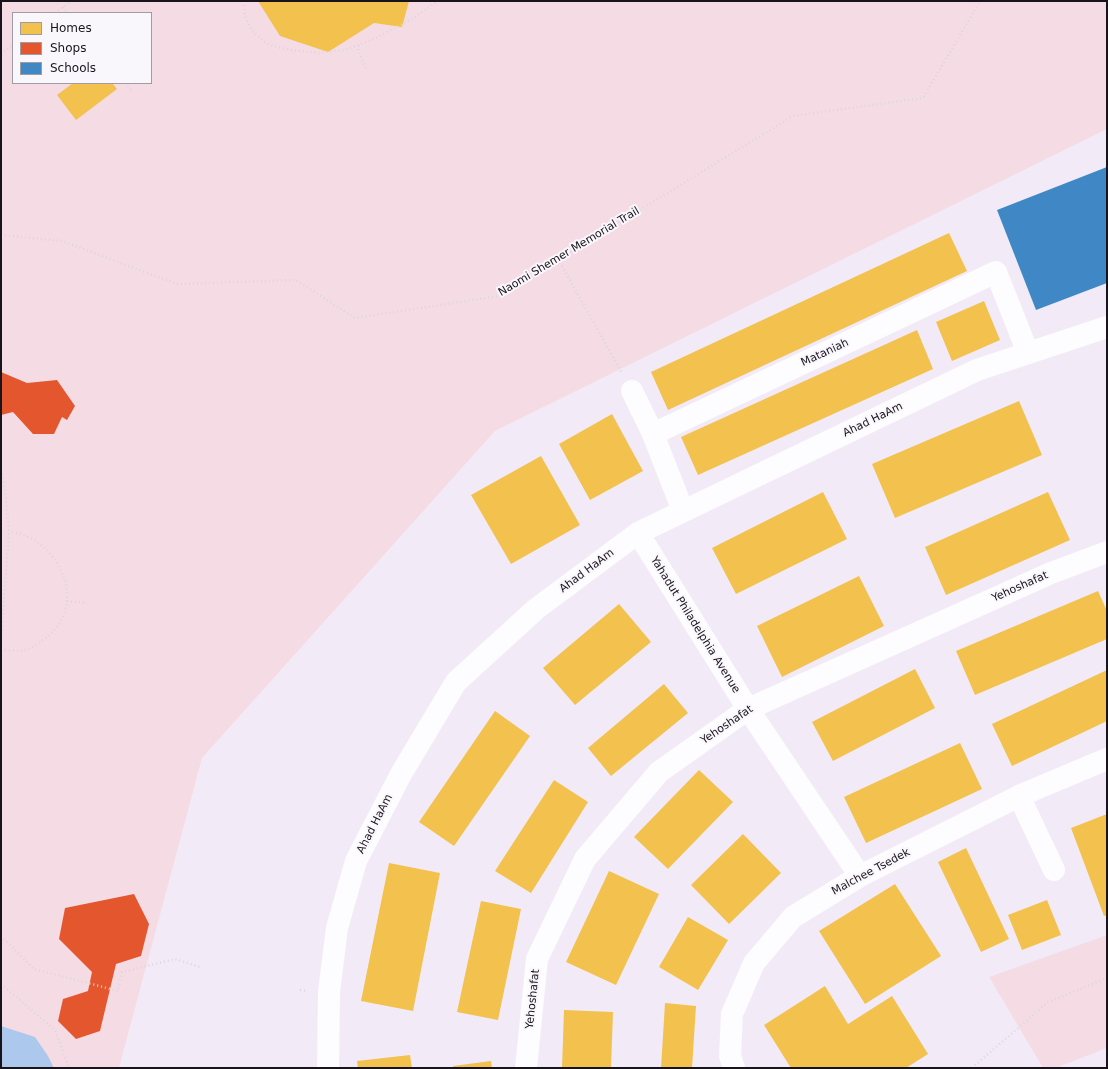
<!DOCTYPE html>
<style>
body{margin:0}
#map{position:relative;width:1108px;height:1069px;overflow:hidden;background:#f2ebf7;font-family:"DejaVu Sans",sans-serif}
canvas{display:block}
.frame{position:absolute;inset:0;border:2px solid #19141c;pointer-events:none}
.legend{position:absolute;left:12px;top:12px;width:140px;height:72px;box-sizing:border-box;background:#faf7fc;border:1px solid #a09ca2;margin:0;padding:5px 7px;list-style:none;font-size:12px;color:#19141c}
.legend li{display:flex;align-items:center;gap:8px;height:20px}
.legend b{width:20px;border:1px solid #a09ca2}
</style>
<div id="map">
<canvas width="1108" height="1069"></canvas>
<div class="frame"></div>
<ul class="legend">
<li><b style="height:11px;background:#f2c14e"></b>Homes</li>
<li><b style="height:11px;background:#e4572e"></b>Shops</li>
<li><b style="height:11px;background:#3f88c5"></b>Schools</li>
</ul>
</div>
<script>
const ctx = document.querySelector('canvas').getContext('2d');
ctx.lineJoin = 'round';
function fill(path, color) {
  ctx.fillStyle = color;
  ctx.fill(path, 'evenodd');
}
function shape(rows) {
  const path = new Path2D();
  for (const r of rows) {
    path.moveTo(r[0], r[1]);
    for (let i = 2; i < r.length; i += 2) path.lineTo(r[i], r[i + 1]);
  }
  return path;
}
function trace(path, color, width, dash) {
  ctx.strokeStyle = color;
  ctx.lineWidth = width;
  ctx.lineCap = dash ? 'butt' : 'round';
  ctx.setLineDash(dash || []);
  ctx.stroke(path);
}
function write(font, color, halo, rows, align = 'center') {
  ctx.font = font + ' "DejaVu Sans",sans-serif';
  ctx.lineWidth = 4;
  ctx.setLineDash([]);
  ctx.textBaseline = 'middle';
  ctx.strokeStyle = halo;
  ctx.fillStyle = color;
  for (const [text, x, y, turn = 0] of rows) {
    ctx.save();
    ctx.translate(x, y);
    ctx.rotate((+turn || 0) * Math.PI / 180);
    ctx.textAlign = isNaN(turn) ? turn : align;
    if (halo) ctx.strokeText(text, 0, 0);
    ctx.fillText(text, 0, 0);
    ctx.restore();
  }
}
fill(shape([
 [1,1,1107,1,1107,129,495,431,202,758,119,1068,1,1068],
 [13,13,151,13,151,83,13,83],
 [1107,935,1107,1048,1056,1068,1043,1068,989,977]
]), '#f5dce4');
fill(shape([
 [1,1026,35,1037,48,1056,54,1068,1,1068]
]), '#adc8ed');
fill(shape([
 [258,1,409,1,402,27,374,23,328,52,280,36],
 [73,83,112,83,117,89,76,120,57,95],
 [949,233,967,271,668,410,651,372],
 [984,301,1000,340,952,361,936,322],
 [917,330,933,369,698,475,681,437],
 [1019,401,1042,455,895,518,872,464],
 [612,414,643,471,590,500,559,444],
 [541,456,580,525,511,564,471,495],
 [823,492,847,539,736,594,712,548],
 [1048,492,1070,540,946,595,925,547],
 [859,576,884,626,782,677,757,626],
 [1098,591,1107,611,1107,639,975,695,956,651],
 [619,604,651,642,575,705,543,668],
 [915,669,935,708,833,761,812,722],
 [1107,670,1107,721,1012,766,992,724],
 [664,684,688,713,611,776,588,748],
 [495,711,530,736,454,846,419,822],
 [960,743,982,789,866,843,844,797],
 [699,770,733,802,668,869,634,837],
 [554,780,588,802,531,893,495,871],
 [1107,814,1107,915,1104,916,1071,828],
 [743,834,781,873,729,924,691,885],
 [966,848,1009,939,981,952,938,862],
 [389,863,440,873,413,1011,361,1001],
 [609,871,659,894,616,985,566,962],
 [895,884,941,956,865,1004,819,931],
 [1047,900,1061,935,1022,950,1008,915],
 [481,901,521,909,498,1020,457,1012],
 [688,917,728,940,698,990,659,967],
 [825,986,848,1024,892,996,928,1054,906,1068,791,1068,764,1025],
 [665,1003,696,1006,692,1068,661,1068],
 [564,1010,613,1012,611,1068,562,1068],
 [410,1055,412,1068,358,1068,357,1061],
 [491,1061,492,1068,454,1068,453,1066]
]), '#f2c14e');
fill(shape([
 [1,372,27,383,57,380,75,406,67,420,62,417,54,434,33,434,13,412,1,415],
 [134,894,149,924,141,956,116,964,100,1031,76,1039,58,1021,63,999,88,991,92,972,59,939,65,908]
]), '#e4572e');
fill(shape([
 [1107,167,1107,283,1036,310,997,210]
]), '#3f88c5');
trace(shape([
 [244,1,245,16,252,31,267,44,290,50,319,53,345,50,372,40,410,20,438,1],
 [63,7,67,13],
 [55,13,72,1],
 [359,45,358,50,366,68],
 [1,54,13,45],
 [125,83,131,90],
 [1,235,62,241,177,284,296,280,355,318,499,296,793,116,923,98,980,1],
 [558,259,622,373],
 [1,470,5,491,9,531,1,640],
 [67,601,87,603],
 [1,650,23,651,33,647,50,635,56,628,62,619,66,608,67,599,66,582,58,564,52,556,45,548,33,539,21,534,9,531],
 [1,936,34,969,118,991,122,972,175,959,200,967],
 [1,984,55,1030,69,1068],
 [300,990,308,991],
 [972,1068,1048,1002,1107,978]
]), '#dad7dc', 2.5, [1, 3]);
trace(shape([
 [632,391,653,434,683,511],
 [653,434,996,272,1028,353],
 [638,533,748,709,860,876],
 [1019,796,1054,870],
 [328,1068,329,992,337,928,356,861,401,774,456,682,536,609,638,533,977,370,1107,327],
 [526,1068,537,959,585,859,659,772,748,709,1051,573,1107,552],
 [734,1068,730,1056,732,1014,754,963,793,917,860,876,1019,796,1107,759]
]), '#fdfcfe', 22);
write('11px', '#19141c', '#faf7fc', [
 ["Naomi Shemer Memorial Trail",569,252,-31],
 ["Mataniah",825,353,-25],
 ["Ahad HaAm",873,420,-26],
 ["Ahad HaAm",587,571,-37],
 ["Yehoshafat",1020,587,-24],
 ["Yahadut Philadelphia Avenue",695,625,58],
 ["Yehoshafat",727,725,-34],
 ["Ahad HaAm",375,824,-63],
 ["Malchee Tsedek",871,872,-28],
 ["Yehoshafat",533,999,-84]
]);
</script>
